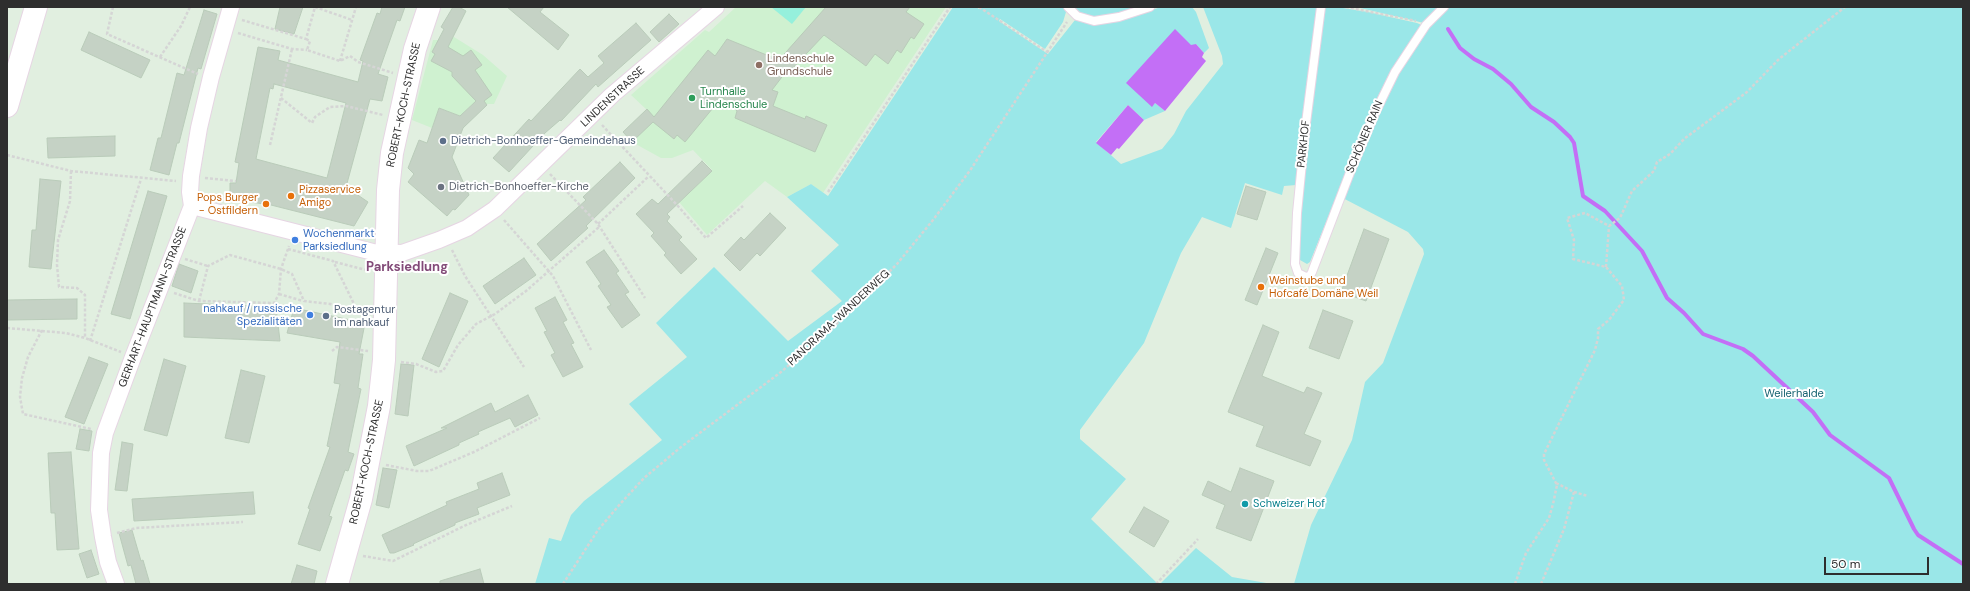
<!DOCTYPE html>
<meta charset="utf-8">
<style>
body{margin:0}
#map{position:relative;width:1970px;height:591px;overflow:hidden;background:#e1efe0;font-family:"DM Sans",sans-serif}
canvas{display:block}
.frame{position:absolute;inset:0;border:8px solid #2e2e2e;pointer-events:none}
.scale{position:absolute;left:1824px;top:557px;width:105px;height:18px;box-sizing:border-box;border:2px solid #2e2e2e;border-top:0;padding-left:5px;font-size:12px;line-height:14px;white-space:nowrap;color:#2e2e2e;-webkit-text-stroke:3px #fff;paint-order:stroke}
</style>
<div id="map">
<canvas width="1970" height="591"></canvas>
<div class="frame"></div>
<div class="scale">50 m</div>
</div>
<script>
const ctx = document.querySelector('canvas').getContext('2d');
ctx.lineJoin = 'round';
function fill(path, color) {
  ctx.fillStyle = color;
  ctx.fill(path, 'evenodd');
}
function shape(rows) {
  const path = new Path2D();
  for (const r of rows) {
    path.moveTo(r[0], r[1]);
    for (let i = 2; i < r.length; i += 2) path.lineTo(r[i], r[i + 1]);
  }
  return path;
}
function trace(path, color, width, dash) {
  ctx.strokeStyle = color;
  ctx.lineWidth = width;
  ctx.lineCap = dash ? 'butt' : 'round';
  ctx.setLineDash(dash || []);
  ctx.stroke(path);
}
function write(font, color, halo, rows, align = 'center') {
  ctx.font = font + ' "DM Sans",sans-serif';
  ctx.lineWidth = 4;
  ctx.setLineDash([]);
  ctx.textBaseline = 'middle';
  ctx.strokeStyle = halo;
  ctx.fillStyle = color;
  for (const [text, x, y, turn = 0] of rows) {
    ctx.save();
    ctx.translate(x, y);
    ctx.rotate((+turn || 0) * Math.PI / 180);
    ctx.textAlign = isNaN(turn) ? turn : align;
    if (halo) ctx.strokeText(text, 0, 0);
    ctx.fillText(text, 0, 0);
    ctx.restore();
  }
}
fill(shape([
 [736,7,946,7,823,193,811,184,787,197,765,181,707,235,679,202,712,170,693,150,672,158,661,158,632,142,623,132,647,110,631,95,705,30,709,32],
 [440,36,445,38,454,37,483,55,507,76,494,104,479,104,476,101,460,116,439,108,432,128,412,120,433,40,438,40]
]), '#cff1d0');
fill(shape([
 [953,7,976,7,979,9,981,7,1063,7,1066,12,1063,22,1045,49,1000,19,999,21,1048,54,1075,20,1093,24,1120,20,1161,7,1192,7,1196,12,1209,48,1204,53,1196,44,1152,106,1155,103,1165,111,1144,120,1128,105,1096,142,1121,164,1162,149,1174,134,1186,111,1223,64,1222,56,1203,7,1317,7,1296,185,1284,186,1282,195,1245,183,1231,228,1202,217,1181,253,1144,343,1080,430,1080,439,1126,479,1091,519,1158,584,535,584,549,538,561,541,571,515,584,501,662,440,629,404,687,357,656,323,714,267,788,341,842,301,811,271,839,245,787,197,811,184,828,196],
 [1074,7,1140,7,1117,14,1092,17,1082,14],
 [1324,7,1337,7,1368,12,1417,23,1428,28,1450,7,1963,7,1963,584,1294,584,1311,525,1352,440,1365,382,1383,363,1424,254,1423,249,1408,232,1337,195,1310,262,1307,264,1300,260,1300,223,1307,143],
 [1356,7,1439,7,1424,23],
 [1196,548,1232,577,1272,584,1160,584]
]), '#9ae7e8');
fill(shape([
 [771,7,806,7,792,24]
]), '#95f0dc');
fill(shape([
 [1175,29,1191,45,1196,44,1204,53,1202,57,1206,61,1165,111,1155,103,1152,107,1126,83],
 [1128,105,1144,120,1119,149,1117,148,1111,155,1096,143]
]), '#c36ff6');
trace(shape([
 [1448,29,1460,48,1474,59,1493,69,1511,84,1531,107,1554,122,1570,137,1574,143,1583,196,1605,211,1642,251,1667,298,1684,313,1703,334,1743,349,1753,356,1813,412,1830,435,1889,478,1914,529,1918,535,1963,564]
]), '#c36ff6', 4);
const building = shape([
 [280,7,303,7,294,34,275,29,280,7],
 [382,7,405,7,400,21,397,20,378,74,388,77,382,101,370,99,346,187,368,202,354,226,271,205,230,199,230,183,236,183,239,163,235,162,258,47,280,51,278,60,358,82,363,61,360,60,377,13,380,14,382,7],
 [274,84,346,103,327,178,256,159,270,88,273,89,274,84],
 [453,7,459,7,466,11,448,47,463,56,471,50,482,65,475,70,492,95,484,101,487,105,463,128,452,157,469,195,455,210,453,209,447,216,408,182,414,174,408,168,419,140,427,143,439,108,460,116,476,101,452,76,452,72,431,61,435,54,432,52,444,29,441,27,453,7],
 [507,7,544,7,540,12,569,35,558,50,507,7],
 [826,7,910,7,906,12,924,24,914,39,911,37,901,53,897,50,888,64,875,54,866,66,824,35,790,71,788,69,772,90,778,92,773,106,805,119,806,116,827,125,815,152,735,118,737,111,722,97,685,142,677,135,674,139,653,122,632,142,623,132,647,109,654,117,708,50,715,56,727,39,779,60,826,7],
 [204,10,217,14,201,69,198,68,179,143,177,143,169,175,150,170,158,138,161,138,177,73,184,75,204,10],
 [669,14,679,24,659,42,650,32,669,14],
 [636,23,651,40,598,87,596,84,561,121,560,120,545,133,509,172,493,158,529,119,531,121,580,69,588,77,604,63,598,56,636,23],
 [89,32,150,60,141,78,81,50,89,32],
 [115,136,115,156,48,158,47,138,115,136],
 [702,161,712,171,667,214,670,217,667,221,682,237,679,240,697,259,681,274,664,255,666,253,651,236,654,233,636,214,652,199,658,204,702,161],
 [620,162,635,178,586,226,588,228,551,261,537,244,586,200,583,197,620,162],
 [40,179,61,181,51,269,29,267,32,230,36,230,40,179],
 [1246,186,1266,192,1257,220,1237,214,1246,186],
 [148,191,167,196,130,319,111,314,148,191],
 [770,213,786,228,760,256,757,253,740,271,724,255,741,237,744,240,770,213],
 [1364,229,1389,239,1366,301,1341,292,1364,229],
 [1266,248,1278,253,1257,305,1245,300,1266,248],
 [604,250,619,271,616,273,629,292,625,294,640,315,622,328,607,307,611,305,598,286,601,284,586,262,604,250],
 [524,258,536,275,495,304,483,286,524,258],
 [179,264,198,271,191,293,172,286,179,264],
 [450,293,468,301,439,367,422,359,450,293],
 [555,297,567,320,563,322,574,343,571,344,583,367,563,377,551,355,555,353,544,332,547,331,535,308,555,297],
 [77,299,77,319,7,320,7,300,77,299],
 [184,303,276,307,280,341,184,337,184,303],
 [294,308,365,323,359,354,363,354,358,388,361,389,348,452,354,454,348,471,345,470,329,516,332,517,320,551,298,544,310,509,308,508,330,447,327,446,340,384,334,383,340,342,287,333,294,308],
 [1323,310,1353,321,1339,359,1309,348,1323,310],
 [1263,325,1279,332,1262,376,1304,393,1307,387,1322,393,1304,434,1321,441,1310,466,1256,446,1264,426,1228,412,1263,325],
 [89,357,108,364,84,424,65,417,89,357],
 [164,359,186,366,167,436,144,430,164,359],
 [401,364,414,365,408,416,395,414,401,364],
 [241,370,265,376,249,443,225,438,241,370],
 [528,395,538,415,515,427,510,418,478,432,479,434,459,443,459,445,414,466,406,446,447,428,441,428,491,403,495,412,528,395],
 [80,429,92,431,89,451,76,449,80,429],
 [122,442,133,444,127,491,115,490,122,442],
 [71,452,79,549,57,550,55,513,51,513,48,453,71,452],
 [383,468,397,470,389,508,376,505,383,468],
 [1240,468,1274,481,1251,541,1216,528,1225,505,1202,495,1208,481,1231,492,1240,468],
 [502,473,510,495,477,508,479,514,455,523,455,525,413,544,414,545,394,553,390,553,382,535,447,505,446,502,479,489,477,483,502,473],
 [253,492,255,514,134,521,132,499,253,492],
 [1144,507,1169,521,1154,547,1129,532,1144,507],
 [132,530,141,561,143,560,150,584,136,584,131,565,128,566,119,533,132,530],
 [91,550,99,574,87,578,79,554,91,550],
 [297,565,317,571,314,584,291,584,297,565],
 [480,569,484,584,440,584,440,581,480,569]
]);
fill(building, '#c5d2c5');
trace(building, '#b9cbb9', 1);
const lane = shape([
 [1068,7,1077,16,1094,21,1119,17,1150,7],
 [1321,7,1306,123,1297,213,1295,264,1298,273,1306,277,1310,276,1312,272,1351,170,1375,113,1395,72,1426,25,1444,7]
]);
const street = shape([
 [192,206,373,252,402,253,439,240,467,228,495,209,612,95,716,7],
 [116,584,108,562,103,537,99,510,101,453,105,433,133,357,192,206,190,192,191,176,199,128,211,77,231,7]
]);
const secondary = shape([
 [7,106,36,7],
 [337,584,361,499,379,406,384,360,388,190,392,153,415,49,429,7]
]);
trace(lane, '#e6d5e3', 10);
trace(street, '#e6d5e3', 18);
trace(secondary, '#e6d5e3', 24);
trace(shape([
 [113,7,107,34,198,74],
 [315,7,352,20],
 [979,7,1047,52],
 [1346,7,1416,21],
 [242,20,306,39,315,7],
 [238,33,292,49,307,50],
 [306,39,310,41,307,50,340,61,350,56,358,62,393,73],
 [160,57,181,26,190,7],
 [340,61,356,7],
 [281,98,312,123,315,117,330,107,346,106,383,115],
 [602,125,677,205,706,238,743,206],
 [270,145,292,49],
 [7,155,71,171,176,181],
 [71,171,70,201,58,240,57,265,59,287,77,288,85,295,85,338],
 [550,174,598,224,645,298],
 [205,178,236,181],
 [828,192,950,7],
 [504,220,553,276,591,350],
 [598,224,649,176],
 [288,249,333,261,356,308],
 [452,250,465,276,524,367],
 [185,259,208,266],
 [335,262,370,271],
 [1606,267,1609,226],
 [174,293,199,301,274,303,279,294,281,269,289,246],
 [279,294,303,301],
 [199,301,208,266,230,255,281,269,292,274,304,301,330,304,365,311,366,325],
 [7,328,66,333,85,338,121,352],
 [42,330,28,357,22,378,20,397,23,414,91,429],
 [90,341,141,179],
 [332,351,337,347,368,351],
 [401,362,416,364,436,372,443,371,458,345,476,324,495,314,526,291,599,227],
 [386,465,417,471,429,471,474,452,540,418],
 [1556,483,1574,492,1588,496],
 [117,533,136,528,243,522],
 [363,556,393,561,466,525,512,506],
 [563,584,598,530,621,503,644,478,681,447,781,372,839,322,897,264,933,220,971,169,1067,22],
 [1156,584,1198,539],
 [1515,584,1526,553,1549,518,1553,504,1557,485,1544,460,1544,454,1595,350,1598,338,1598,329,1609,320,1624,300,1622,286,1606,267,1573,259,1574,240,1567,218,1585,213,1609,226,1620,218,1632,191,1654,171,1657,162,1670,154,1684,139,1747,92,1779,59,1845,7],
 [1541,584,1564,529,1574,492]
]), '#d5d5d5', 2.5, [3, 2]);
trace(lane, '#fff', 8);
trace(street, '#fff', 16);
trace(secondary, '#fff', 22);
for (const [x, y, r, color] of [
 [759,65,4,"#8d6e63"],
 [692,98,4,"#2e9e5b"],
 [443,141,4,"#5c6f8a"],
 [441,187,4,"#6b7280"],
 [291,196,4,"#e8710a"],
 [266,204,4,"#e8710a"],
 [295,240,4,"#3f7fe0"],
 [1261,287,4,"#e8710a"],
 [310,315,4,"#3f7fe0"],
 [326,316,4,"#5c6f8a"],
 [1245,504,4,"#0f9aa8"]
]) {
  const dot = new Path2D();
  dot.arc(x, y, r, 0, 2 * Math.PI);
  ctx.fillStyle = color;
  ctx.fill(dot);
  trace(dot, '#fff', 1.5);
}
write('11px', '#785e54', '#fff', [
 ["Lindenschule",767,59],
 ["Grundschule",767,72]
], 'left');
write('11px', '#27864d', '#fff', [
 ["Turnhalle",700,92],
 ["Lindenschule",700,105]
], 'left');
write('11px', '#2e2e2e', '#fff', [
 ["LINDENSTRASSE",613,97,-43],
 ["ROBERT-KOCH-STRASSE",404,105,-78],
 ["SCHÖNER RAIN",1365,137,-67],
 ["PARKHOF",1304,144,-84],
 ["GERHART-HAUPTMANN-STRASSE",153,307,-69],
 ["PANORAMA-WANDERWEG",839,318,-43],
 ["ROBERT-KOCH-STRASSE",367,462,-78]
]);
write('11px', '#4e5e75', '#fff', [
 ["Dietrich-Bonhoeffer-Gemeindehaus",451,141],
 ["Postagentur",334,310],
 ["im nahkauf",334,323]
], 'left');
write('11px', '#5b616d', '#fff', [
 ["Dietrich-Bonhoeffer-Kirche",449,187]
], 'left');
write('11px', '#c56008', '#fff', [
 ["Pizzaservice",299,190],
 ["Amigo",299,203],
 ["Pops Burger",258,198,"right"],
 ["- Ostfildern",258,211,"right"],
 ["Weinstube und",1269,281],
 ["Hofcafé Domäne Weil",1269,294]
], 'left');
write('11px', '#366cbe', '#fff', [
 ["Wochenmarkt",303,234],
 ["Parksiedlung",303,247],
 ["nahkauf / russische",302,309,"right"],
 ["Spezialitäten",302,322,"right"]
], 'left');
write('11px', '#176371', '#fff', [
 ["Weilerhalde",1794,394]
]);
write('11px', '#0d838f', '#fff', [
 ["Schweizer Hof",1253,504]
], 'left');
write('bold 13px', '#824a78', '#fff', [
 ["Parksiedlung",407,268]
]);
</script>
